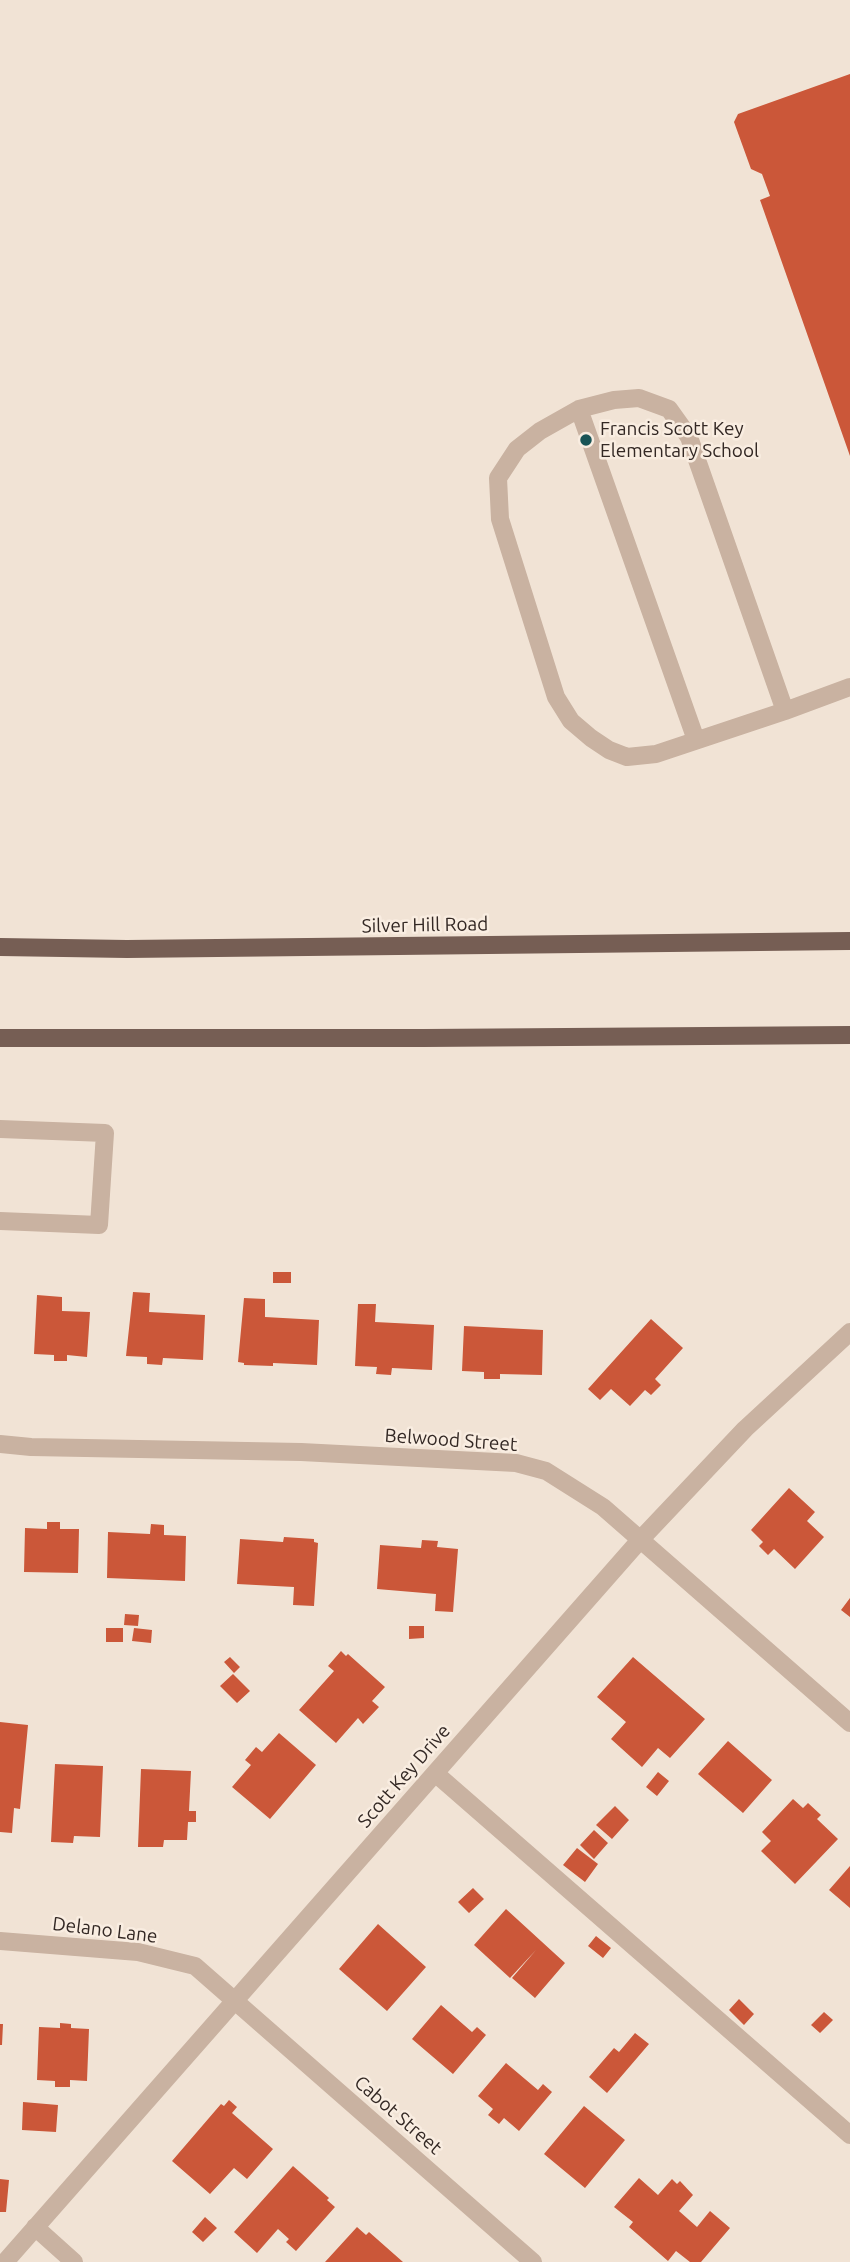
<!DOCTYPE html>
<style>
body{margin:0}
canvas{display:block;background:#f1e3d5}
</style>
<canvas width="850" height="2262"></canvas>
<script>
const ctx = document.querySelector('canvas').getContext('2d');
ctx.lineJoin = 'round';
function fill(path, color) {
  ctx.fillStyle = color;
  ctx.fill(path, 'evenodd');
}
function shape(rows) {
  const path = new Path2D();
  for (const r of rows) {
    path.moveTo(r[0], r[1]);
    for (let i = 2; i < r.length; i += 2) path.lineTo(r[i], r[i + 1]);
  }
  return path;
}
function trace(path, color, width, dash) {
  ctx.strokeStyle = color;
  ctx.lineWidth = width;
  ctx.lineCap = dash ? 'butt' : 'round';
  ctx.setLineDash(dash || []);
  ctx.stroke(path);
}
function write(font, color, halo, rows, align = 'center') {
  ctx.font = font + ' Ubuntu,sans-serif';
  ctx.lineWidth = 5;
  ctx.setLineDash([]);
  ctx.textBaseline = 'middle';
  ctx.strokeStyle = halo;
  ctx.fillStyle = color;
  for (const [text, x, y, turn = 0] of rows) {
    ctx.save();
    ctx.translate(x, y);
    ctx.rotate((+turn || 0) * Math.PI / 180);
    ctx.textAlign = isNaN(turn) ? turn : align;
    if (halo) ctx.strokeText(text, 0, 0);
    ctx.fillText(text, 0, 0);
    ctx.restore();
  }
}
fill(shape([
 [850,74,850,456,760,200,770,196,762,174,751,169,734,122,738,114],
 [273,1272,291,1272,291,1283,273,1283],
 [133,1292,150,1293,149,1312,205,1315,203,1360,163,1358,162,1365,147,1364,147,1357,126,1356],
 [37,1295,62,1297,62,1311,90,1312,87,1357,67,1355,67,1361,54,1361,54,1355,34,1354],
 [244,1298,265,1299,265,1317,319,1320,317,1365,273,1363,273,1366,244,1365,244,1363,238,1362],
 [358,1304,376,1304,375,1322,434,1325,432,1370,392,1368,391,1375,376,1374,377,1367,355,1366],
 [651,1319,683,1348,655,1379,661,1385,651,1395,645,1390,630,1406,611,1389,600,1400,588,1389],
 [464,1326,543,1330,542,1375,500,1374,500,1379,484,1379,484,1372,462,1371],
 [789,1488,815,1512,807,1521,824,1537,795,1569,774,1549,768,1555,759,1546,763,1542,751,1530],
 [47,1522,60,1522,60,1529,79,1529,78,1573,24,1572,25,1528,47,1529],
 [151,1524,164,1525,164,1535,186,1536,185,1581,107,1578,108,1532,150,1534],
 [284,1537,314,1539,314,1542,318,1543,314,1606,293,1605,294,1587,237,1584,240,1539,283,1542],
 [422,1540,438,1541,437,1547,458,1549,453,1612,435,1611,436,1594,377,1589,380,1545,421,1548],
 [850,1598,850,1617,841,1610],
 [125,1614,139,1615,138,1626,124,1625],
 [409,1626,424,1626,424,1638,409,1639],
 [106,1628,123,1628,123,1642,106,1642],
 [134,1628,152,1630,151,1643,132,1641],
 [341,1651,346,1656,348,1654,385,1687,372,1701,379,1707,363,1724,358,1718,336,1743,299,1710,334,1671,328,1666],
 [230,1657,240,1667,234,1673,224,1662],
 [633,1657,705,1719,670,1758,658,1748,642,1767,611,1739,626,1722,597,1697],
 [233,1674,250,1691,237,1703,220,1686],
 [0,1722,28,1725,20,1809,14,1808,12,1833,0,1832],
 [279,1733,316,1765,270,1819,232,1787,251,1765,245,1760,256,1747,262,1752],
 [728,1741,772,1780,743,1813,698,1774],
 [55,1764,103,1766,100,1837,74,1836,73,1843,51,1842],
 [141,1769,191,1771,189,1811,196,1811,196,1822,188,1822,187,1840,164,1840,163,1847,138,1847],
 [658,1772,669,1781,657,1796,646,1787],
 [793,1799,803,1808,808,1803,821,1815,817,1819,838,1839,795,1884,761,1851,771,1841,762,1832],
 [615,1806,629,1820,612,1839,596,1825],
 [594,1830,608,1843,594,1859,580,1845],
 [577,1848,598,1864,585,1882,563,1865],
 [850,1866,850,1908,829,1890],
 [473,1888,484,1899,469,1913,458,1902],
 [506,1909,565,1963,535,1998,512,1978,536,1950,510,1978,474,1945],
 [378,1924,426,1967,387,2011,339,1969],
 [596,1936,611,1948,603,1958,588,1946],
 [739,1999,754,2014,744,2025,729,2010],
 [441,2005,472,2032,477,2027,486,2035,453,2074,412,2039],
 [824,2012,833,2020,820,2033,811,2025],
 [60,2023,71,2024,71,2028,89,2029,87,2081,70,2080,70,2087,55,2087,55,2081,37,2080,39,2027,60,2028],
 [0,2024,3,2024,2,2045,0,2045],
 [635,2033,649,2044,607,2093,589,2077,614,2048,619,2052],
 [506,2063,538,2090,543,2084,552,2092,519,2131,504,2118,499,2124,488,2115,493,2109,478,2096],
 [229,2100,237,2107,232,2113,273,2149,247,2179,234,2168,210,2194,172,2161,221,2104,224,2106],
 [23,2102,58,2105,56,2132,22,2130],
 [584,2106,625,2140,585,2188,544,2154],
 [293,2166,329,2198,327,2200,335,2207,296,2251,286,2242,289,2239,278,2229,257,2253,234,2232],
 [639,2178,658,2195,672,2179,677,2184,680,2181,693,2195,679,2211,697,2227,710,2211,730,2228,701,2262,690,2262,676,2251,668,2261,629,2227,633,2222,614,2207],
 [0,2179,9,2180,6,2212,0,2212],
 [205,2217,217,2228,203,2242,192,2232],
 [357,2227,366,2235,369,2232,403,2262,325,2262]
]), '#cb5739');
trace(shape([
 [579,409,696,740],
 [785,711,689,437,669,409,639,398,614,400,579,409,540,431,517,449,498,478,500,519,556,697,571,721,591,738,609,750,627,757,656,754,785,711,850,687],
 [0,1129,105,1133,99,1225,0,1221],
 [0,1444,31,1447,301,1452,516,1463,546,1471,603,1507,850,1723],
 [435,1773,850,2135],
 [0,1941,138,1952,195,1966,533,2262],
 [35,2227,74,2262],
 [5,2262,640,1540,745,1429,850,1332]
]), '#c9b2a1', 18);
trace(shape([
 [0,947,127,949,850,941],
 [0,1038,424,1038,850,1035]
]), '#765e54', 18);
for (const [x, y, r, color] of [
 [586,440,7,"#195456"]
]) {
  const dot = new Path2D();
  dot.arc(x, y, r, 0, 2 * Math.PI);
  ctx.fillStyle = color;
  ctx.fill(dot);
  trace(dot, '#f9ede1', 2.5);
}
write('19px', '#332824', '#f9ede1', [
 ["Francis Scott Key",600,429],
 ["Elementary School",600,451]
], 'left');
write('19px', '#332824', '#f9ede1', [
 ["Silver Hill Road",425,925,-1],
 ["Belwood Street",451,1440,4],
 ["Scott Key Drive",404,1776,-49],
 ["Delano Lane",105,1930,7],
 ["Cabot Street",398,2115,41]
]);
</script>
